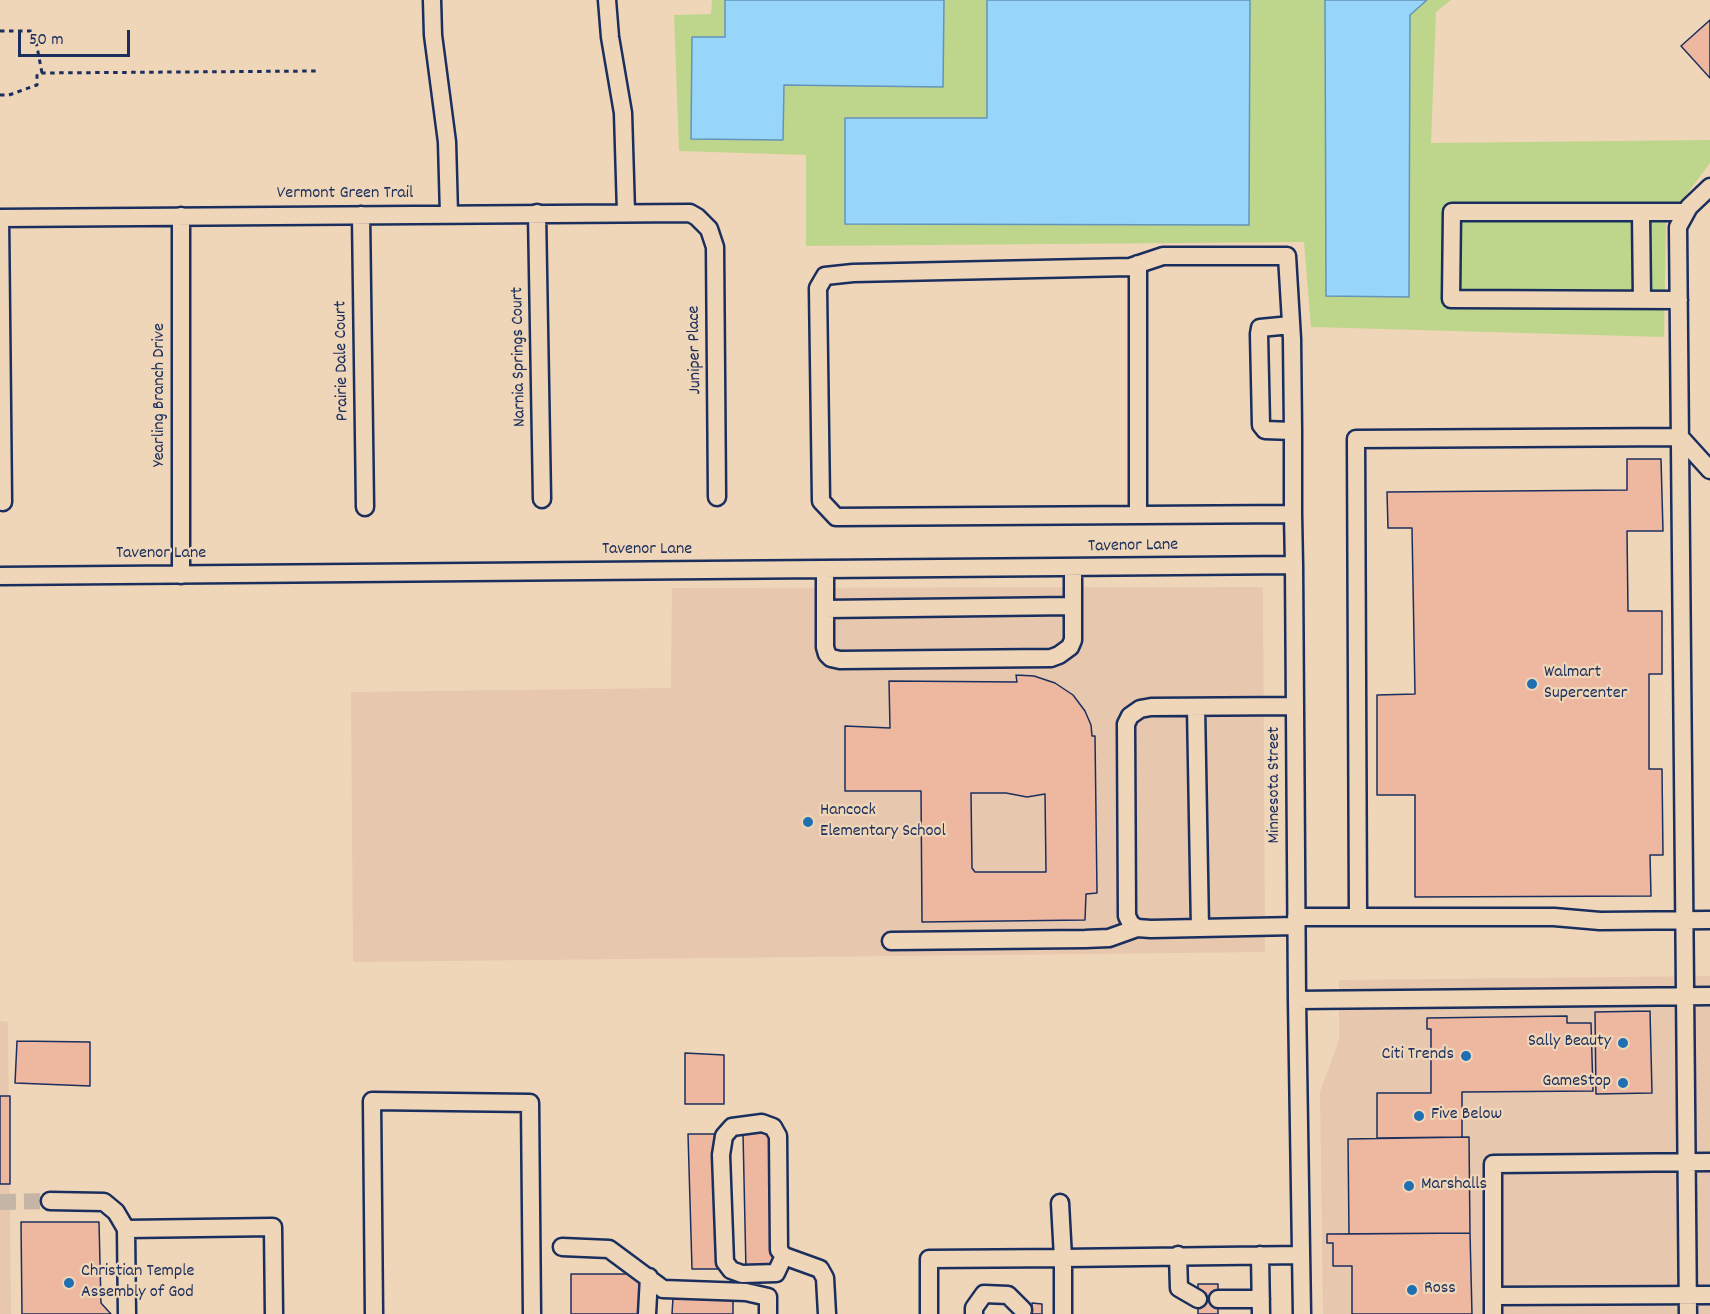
<!DOCTYPE html>
<style>
body{margin:0}
#map{position:relative;width:1710px;height:1314px;overflow:hidden;background:#f0d6b8;font-family:Dekko,sans-serif}
canvas{display:block}
.scale{position:absolute;left:18px;top:30px;width:112px;height:27px;box-sizing:border-box;border:3px solid #1b2f5e;border-top:0;padding-left:8px;font-size:18px;line-height:21px;white-space:nowrap;color:#1b2f5e;-webkit-text-stroke:4px #f0d6b8;paint-order:stroke}
</style>
<div id="map">
<canvas width="1710" height="1314"></canvas>
<div class="scale">50 m</div>
</div>
<script>
const ctx = document.querySelector('canvas').getContext('2d');
ctx.lineJoin = 'round';
function fill(path, color) {
  ctx.fillStyle = color;
  ctx.fill(path, 'evenodd');
}
function shape(rows) {
  const path = new Path2D();
  for (const r of rows) {
    path.moveTo(r[0], r[1]);
    for (let i = 2; i < r.length; i += 2) path.lineTo(r[i], r[i + 1]);
  }
  return path;
}
function trace(path, color, width, dash) {
  ctx.strokeStyle = color;
  ctx.lineWidth = width;
  ctx.lineCap = dash ? 'butt' : 'round';
  ctx.setLineDash(dash || []);
  ctx.stroke(path);
}
function write(font, color, halo, rows, align = 'center') {
  ctx.font = font + ' Dekko,sans-serif';
  ctx.lineWidth = 4.5;
  ctx.setLineDash([]);
  ctx.textBaseline = 'middle';
  ctx.strokeStyle = halo;
  ctx.fillStyle = color;
  for (const [text, x, y, turn = 0] of rows) {
    ctx.save();
    ctx.translate(x, y);
    ctx.rotate((+turn || 0) * Math.PI / 180);
    ctx.textAlign = isNaN(turn) ? turn : align;
    if (halo) ctx.strokeText(text, 0, 0);
    ctx.fillText(text, 0, 0);
    ctx.restore();
  }
}
fill(shape([
 [1263,587,1265,952,353,962,351,692,671,688,672,588],
 [1710,976,1710,1314,1323,1314,1320,1092,1339,1040,1339,980],
 [0,1021,8,1022,11,1314,0,1314]
]), '#e7c7ae');
fill(shape([
 [712,0,1451,0,1436,12,1431,143,1710,140,1710,163,1666,222,1664,337,1311,327,1304,242,806,246,806,155,679,151,674,15,711,14]
]), '#bed68c');
const water = shape([
 [725,0,944,0,943,87,784,85,783,140,691,139,692,37,725,37,725,0],
 [987,0,1250,0,1249,225,845,224,845,118,987,118,987,0],
 [1325,0,1427,0,1410,15,1409,297,1326,296,1325,0]
]);
fill(water, '#97d6f8');
trace(water, '#6593ba', 1.5);
const building = shape([
 [1710,20,1710,78,1681,46,1710,20],
 [1627,459,1661,459,1663,531,1627,531,1628,611,1662,611,1662,674,1649,674,1649,769,1662,769,1663,855,1650,855,1651,896,1415,897,1415,795,1377,795,1377,695,1415,694,1412,528,1388,528,1387,492,1627,490,1627,459],
 [1016,675,1034,676,1055,683,1073,695,1085,711,1091,725,1092,736,1095,736,1097,893,1086,894,1085,920,922,922,921,791,845,791,845,726,890,728,889,681,1017,682,1016,675],
 [971,793,1006,793,1027,797,1045,794,1046,872,975,872,972,868,971,793],
 [1650,1011,1652,1093,1596,1094,1595,1012,1650,1011],
 [1567,1016,1567,1023,1591,1023,1593,1091,1462,1092,1462,1137,1377,1138,1377,1093,1431,1093,1431,1029,1427,1029,1427,1018,1567,1016],
 [17,1041,90,1042,90,1086,15,1083,17,1041],
 [685,1053,724,1055,724,1104,685,1104,685,1053],
 [0,1096,10,1096,10,1184,0,1184,0,1096],
 [743,1133,774,1133,775,1270,746,1271,743,1133],
 [688,1134,717,1134,719,1269,692,1269,688,1134],
 [1469,1137,1470,1233,1349,1234,1348,1139,1469,1137],
 [21,1222,99,1222,101,1303,111,1314,22,1314,21,1222],
 [1470,1233,1472,1314,1352,1314,1352,1266,1333,1266,1333,1243,1327,1243,1327,1234,1470,1233],
 [571,1274,641,1274,640,1314,571,1314,571,1274],
 [1198,1284,1218,1284,1218,1314,1198,1314,1198,1284],
 [673,1298,733,1298,733,1314,672,1314,673,1298],
 [1032,1303,1042,1304,1042,1314,1032,1314,1032,1303]
]);
fill(building, '#edb7a0');
trace(building, '#1b2f5e', 1.5);
trace(shape([
 [0,1202,50,1201]
]), '#c5b5a6', 16, [16, 8]);
const minor = shape([
 [432,0,433,35,447,142,449,214],
 [607,0,610,37,623,113,626,212],
 [1641,212,1642,300],
 [537,213,542,499],
 [361,215,365,507],
 [181,216,181,575],
 [0,218,690,213,697,217,709,229,715,247,717,497],
 [0,218,3,502],
 [1679,300,1451,299,1452,212,1686,212],
 [1291,325,1260,328,1259,334,1261,425,1265,430,1293,431],
 [1293,514,836,517,821,501,818,288,825,276,853,273,1130,267,1163,256,1287,256,1292,339,1293,431,1293,514,1294,565,1297,1000,1302,1314],
 [1138,515,1138,264],
 [825,569,825,647,827,654,831,658,840,660,1051,658,1059,655,1070,647,1073,640,1073,567],
 [0,576,1294,565],
 [825,609,1073,606],
 [1295,706,1151,707,1140,709,1130,716,1126,724,1127,916,1131,924,1137,928,1151,929,1296,926],
 [1196,707,1200,928],
 [1358,916,1356,439,1680,437,1710,470],
 [1296,917,1554,917,1600,921,1710,920],
 [891,941,1085,939,1109,938,1137,928],
 [1297,1000,1710,996],
 [50,1201,104,1202,116,1212,126,1229],
 [562,1247,609,1249,663,1289,746,1292,768,1297,768,1314],
 [1178,1255,1179,1288,1198,1299],
 [1260,1255,1261,1314],
 [784,1256,776,1273,742,1274,731,1270,725,1262,721,1155,724,1136,732,1127,762,1123,773,1127,778,1136,779,1250,784,1256,820,1269,825,1278,827,1314],
 [1493,1296,1710,1295],
 [1218,1299,1261,1299],
 [127,1314,126,1229,273,1227,274,1314],
 [374,1314,372,1101,530,1103,532,1314],
 [647,1314,649,1277],
 [929,1314,929,1259,1063,1258,1060,1203],
 [974,1314,974,1308,984,1294,1008,1295,1023,1310],
 [1063,1314,1063,1258,1301,1255],
 [1493,1314,1493,1164,1710,1162],
 [1688,1314,1678,227,1689,207,1710,187]
]);
trace(minor, '#1b2f5e', 21);
trace(shape([
 [0,31,34,31,42,73],
 [0,95,9,95,37,85,37,74,42,73,316,71]
]), '#1b2f5e', 3, [4.5, 4.5]);
trace(minor, '#f0d6b8', 16);
for (const [x, y, r, color] of [
 [1532,684,6,"#1f6fb2"],
 [808,822,6,"#1f6fb2"],
 [1623,1043,6,"#1f6fb2"],
 [1466,1056,6,"#1f6fb2"],
 [1623,1083,6,"#1f6fb2"],
 [1419,1116,6,"#1f6fb2"],
 [1409,1186,6,"#1f6fb2"],
 [69,1283,6,"#1f6fb2"],
 [1412,1290,6,"#1f6fb2"]
]) {
  const dot = new Path2D();
  dot.arc(x, y, r, 0, 2 * Math.PI);
  ctx.fillStyle = color;
  ctx.fill(dot);
  trace(dot, '#f0d6b8', 2);
}
write('18px', '#1b2f5e', '#f0d6b8', [
 ["Vermont Green Trail",345,195],
 ["Juniper Place",696,350,-91],
 ["Narnia Springs Court",520,357,-91],
 ["Prairie Dale Court",343,361,-91],
 ["Yearling Branch Drive",161,395,-90],
 ["Tavenor Lane",1133,547,-1],
 ["Tavenor Lane",647,551],
 ["Tavenor Lane",161,555],
 ["Minnesota Street",1276,785,-90]
]);
write('18px', '#1b2f5e', '#f0d6b8', [
 ["Walmart",1544,674],
 ["Supercenter",1544,695],
 ["Hancock",820,812],
 ["Elementary School",820,833],
 ["Sally Beauty",1611,1043,"right"],
 ["Citi Trends",1454,1056,"right"],
 ["GameStop",1611,1083,"right"],
 ["Five Below",1431,1116],
 ["Marshalls",1421,1186],
 ["Christian Temple",81,1273],
 ["Assembly of God",81,1294],
 ["Ross",1424,1290]
], 'left');
</script>
